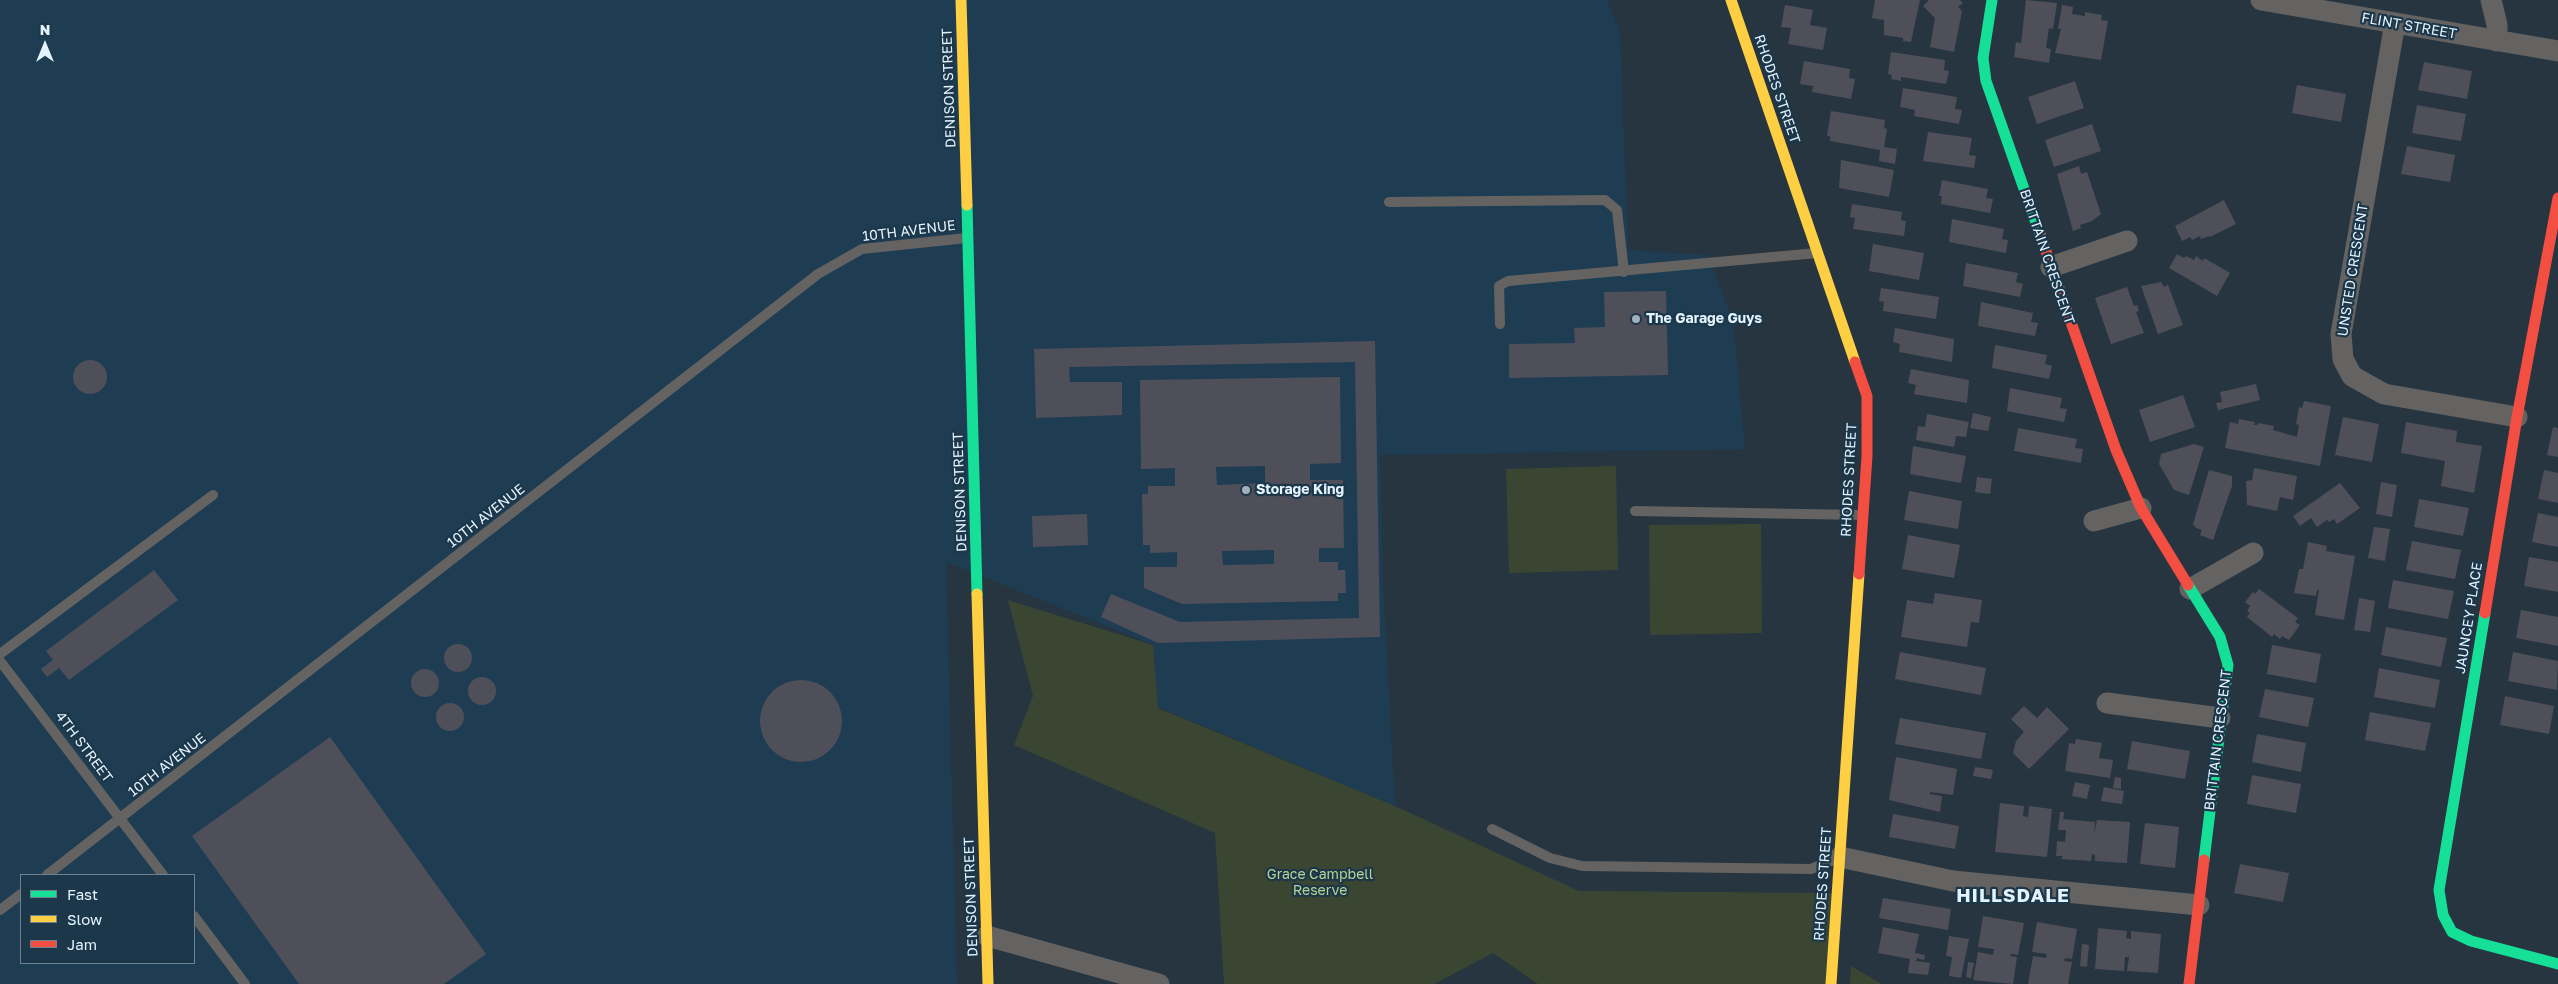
<!DOCTYPE html>
<style>
body{margin:0}
#map{position:relative;width:2558px;height:984px;overflow:hidden;background:#263540;font-family:"Golos Text",sans-serif}
canvas{display:block}
.legend{position:absolute;left:20px;top:874px;width:175px;height:90px;box-sizing:border-box;background:#1c374a;border:1px solid #6c8292;margin:0;padding:6px 9px;list-style:none;font-size:15px;color:#e3f3ff}
.legend li{display:flex;align-items:center;gap:10px;height:25px}
.legend b{width:25px;border:1px solid #6c8292}
.north{position:absolute;left:20px;top:20px;width:50px;height:50px;-webkit-text-stroke:4px #1c374a;paint-order:stroke;rotate:0deg;font-size:14px;font-weight:700;line-height:20px;text-align:center;color:#e3f3ff}
.north::after{content:'';display:block;margin:auto;width:18px;height:22px;background:#e3f3ff;clip-path:polygon(50% 0,100% 100%,50% 72%,0 100%)}
</style>
<div id="map">
<canvas width="2558" height="984"></canvas>
<ul class="legend">
<li><b style="height:6px;background:#16e098"></b>Fast</li>
<li><b style="height:6px;background:#ffcf43"></b>Slow</li>
<li><b style="height:6px;background:#f24e42"></b>Jam</li>
</ul>
<div class="north">N</div>
</div>
<script>
const ctx = document.querySelector('canvas').getContext('2d');
ctx.lineJoin = 'round';
function fill(path, color) {
  ctx.fillStyle = color;
  ctx.fill(path, 'evenodd');
}
function shape(rows) {
  const path = new Path2D();
  for (const r of rows) {
    if (r.length === 3) {
      path.moveTo(r[0] + r[2], r[1]);
      path.arc(r[0], r[1], r[2], 0, 2 * Math.PI);
      continue;
    }
    path.moveTo(r[0], r[1]);
    for (let i = 2; i < r.length; i += 2) path.lineTo(r[i], r[i + 1]);
  }
  return path;
}
function trace(path, color, width, dash) {
  ctx.strokeStyle = color;
  ctx.lineWidth = width;
  ctx.lineCap = dash ? 'butt' : 'round';
  ctx.setLineDash(dash || []);
  ctx.stroke(path);
}
function write(font, color, halo, rows, align = 'center') {
  ctx.font = font + ' "Golos Text",sans-serif';
  ctx.lineWidth = 4.5;
  ctx.setLineDash([]);
  ctx.textBaseline = 'middle';
  ctx.strokeStyle = halo;
  ctx.fillStyle = color;
  for (const [text, x, y, turn = 0] of rows) {
    ctx.save();
    ctx.translate(x, y);
    ctx.rotate((+turn || 0) * Math.PI / 180);
    ctx.textAlign = isNaN(turn) ? turn : align;
    if (halo) ctx.strokeText(text, 0, 0);
    ctx.fillText(text, 0, 0);
    ctx.restore();
  }
}
fill(shape([
 [0,0,1607,0,1620,31,1628,250,1707,255,1733,320,1745,449,1380,455,1383,583,1395,806,1158,707,1152,644,946,562,957,984,0,984],
 [21,875,194,875,194,963,21,963]
]), '#1e3d53');
fill(shape([
 [1616,466,1618,570,1509,573,1506,469],
 [1761,524,1762,633,1650,635,1649,525],
 [1008,600,1153,645,1158,708,1395,806,1579,891,1836,893,1831,984,1538,984,1493,953,1434,984,1224,984,1215,833,1014,745,1033,696],
 [1851,966,1861,972,1882,984,1850,984]
]), '#3b4632');
fill(shape([
 [1875,0,1920,0,1911,42,1903,41,1903,38,1884,35,1884,20,1872,18],
 [1929,0,1960,0,1963,3,1958,7,1962,11,1954,52,1930,47,1935,18,1923,6],
 [2026,0,2057,3,2053,29,2049,28,2046,48,2051,49,2049,63,2014,57,2016,42,2021,43],
 [1785,5,1813,10,1810,25,1827,28,1823,50,1788,44,1791,28,1781,27],
 [2062,5,2073,7,2072,14,2085,16,2085,12,2102,15,2101,20,2108,21,2101,60,2055,53,2061,29,2058,29],
 [1891,52,1945,60,1944,70,1949,71,1946,84,1901,77,1901,81,1891,79,1892,75,1888,74],
 [1804,61,1850,69,1849,78,1855,79,1851,99,1812,92,1813,86,1800,84],
 [2424,62,2472,71,2467,99,2418,90],
 [2075,81,2084,108,2037,124,2028,97],
 [2297,85,2346,94,2341,122,2292,113],
 [1903,88,1957,97,1955,109,1962,110,1959,124,1914,116,1915,110,1900,107],
 [2417,105,2466,114,2461,141,2412,133],
 [1831,111,1885,120,1884,128,1887,129,1884,147,1897,149,1895,164,1879,161,1880,150,1830,141,1830,136,1827,136],
 [2092,124,2101,151,2054,167,2045,140],
 [1928,132,1972,138,1969,155,1976,156,1974,168,1923,161],
 [2407,146,2455,155,2450,182,2401,174],
 [1841,160,1894,170,1889,197,1839,188],
 [2079,166,2081,174,2087,172,2101,214,2092,221,2080,225,2081,228,2073,231,2057,174],
 [1942,180,1988,189,1986,198,1993,199,1990,213,1941,204,1942,196,1939,196],
 [2224,200,2236,224,2210,237,2209,236,2201,239,2200,236,2192,240,2190,237,2182,241,2175,226],
 [1852,204,1902,212,1901,220,1906,221,1904,236,1853,229,1855,218,1850,217],
 [1952,219,2004,229,2002,239,2008,240,2006,253,1949,242],
 [1873,244,1924,253,1919,280,1869,271],
 [2177,254,2184,258,2186,256,2194,260,2196,256,2203,261,2204,258,2230,273,2217,296,2169,268],
 [1966,263,2018,273,2016,282,2023,284,2020,297,1963,286],
 [2161,282,2164,287,2168,285,2183,325,2158,334,2141,286],
 [2127,287,2134,306,2137,305,2139,311,2136,312,2144,333,2111,344,2095,298],
 [1881,288,1939,297,1936,319,1883,311,1884,302,1879,301],
 [1666,291,1668,375,1509,378,1509,344,1575,343,1574,328,1605,327,1604,292],
 [1981,302,2033,313,2031,322,2038,323,2035,336,1978,326],
 [1895,328,1954,339,1952,362,1899,352,1900,344,1893,342],
 [1375,341,1380,637,1158,643,1101,617,1111,594,1180,622,1359,618,1355,362,1069,367,1070,382,1122,382,1122,415,1036,418,1034,349],
 [1995,345,2047,355,2045,364,2052,366,2049,379,1992,368],
 [90,377,17],
 [1911,369,1969,380,1967,403,1914,394,1916,385,1908,383],
 [1340,377,1341,463,1310,464,1310,480,1343,480,1344,548,1319,548,1319,562,1338,562,1338,570,1345,570,1346,593,1338,593,1338,601,1182,604,1144,588,1144,567,1177,567,1177,552,1150,553,1150,545,1143,545,1142,494,1148,494,1148,486,1175,486,1175,468,1141,469,1140,380],
 [1265,466,1265,483,1217,485,1216,467],
 [1274,550,1274,564,1223,565,1222,551],
 [2256,384,2260,400,2218,410,2216,403,2222,402,2220,392],
 [2010,388,2062,398,2060,408,2067,409,2064,422,2007,411],
 [2183,395,2195,427,2150,442,2139,410],
 [2304,401,2331,406,2320,466,2225,448,2230,422,2238,424,2239,419,2255,422,2254,425,2257,425,2258,423,2274,426,2273,430,2297,437,2299,425,2296,424,2299,407,2302,408],
 [1973,413,1991,417,1988,431,1970,428],
 [1927,414,1969,422,1966,437,1956,436,1954,447,1916,440,1918,426,1925,427],
 [2343,417,2379,424,2372,462,2335,455],
 [2406,422,2457,431,2456,442,2482,446,2474,493,2441,486,2445,461,2401,453],
 [2553,427,2558,428,2558,457,2547,455],
 [2018,428,2077,439,2075,448,2083,449,2081,463,2014,451],
 [2194,444,2204,447,2189,495,2174,490,2159,464,2161,454],
 [1913,446,1966,456,1961,483,1910,474],
 [2254,468,2297,476,2293,500,2280,497,2277,511,2247,505,2246,481,2252,480],
 [2209,470,2232,476,2232,486,2213,540,2200,535,2202,530,2196,528,2193,524],
 [2544,470,2558,473,2558,503,2538,499],
 [1977,477,1992,479,1990,494,1975,492],
 [2381,482,2397,485,2392,517,2376,514],
 [2340,483,2360,508,2337,524,2334,519,2329,522,2327,520,2317,527,2311,518,2300,526,2293,516],
 [1909,491,1962,501,1958,529,1904,520],
 [2419,499,2469,508,2463,536,2414,527],
 [2538,513,2558,517,2558,547,2532,542],
 [1087,514,1088,545,1033,547,1032,516],
 [2374,527,2390,529,2385,561,2368,558],
 [1908,535,1960,545,1954,578,1902,569],
 [2412,541,2461,550,2455,579,2406,570],
 [2308,542,2327,546,2326,551,2355,556,2344,620,2315,615,2319,590,2317,590,2316,596,2294,593,2299,569,2303,569],
 [2529,557,2558,562,2558,592,2524,586],
 [154,570,178,600,69,680,59,668,47,677,41,669,53,660,46,651],
 [2393,580,2454,591,2448,619,2388,608],
 [2259,589,2298,618,2295,622,2300,625,2289,640,2282,636,2280,639,2274,634,2272,637,2247,617,2250,613,2247,611,2250,606,2245,602,2253,592,2255,594],
 [1935,593,1982,600,1979,623,1971,622,1967,647,1901,637,1907,600,1933,604],
 [2359,598,2375,601,2370,632,2354,630],
 [2521,610,2558,617,2558,646,2516,638],
 [2386,627,2447,638,2441,667,2381,655],
 [458,658,14],
 [2272,645,2321,654,2316,683,2267,674],
 [1900,652,1986,668,1981,695,1895,679],
 [2513,652,2558,661,2557,690,2508,681],
 [2379,668,2440,680,2435,708,2374,697],
 [425,683,14],
 [482,691,14],
 [801,721,41],
 [2265,689,2314,698,2308,727,2259,717],
 [2505,696,2554,706,2549,734,2500,725],
 [450,717,14],
 [2024,706,2037,718,2047,707,2069,729,2029,769,2013,753,2016,741,2024,732,2011,719],
 [2370,712,2431,723,2425,751,2365,740],
 [1900,718,1986,733,1981,759,1895,744],
 [2257,734,2306,743,2301,772,2252,762],
 [330,737,486,954,444,984,299,984,192,836],
 [2076,739,2102,743,2099,758,2113,760,2110,778,2065,771,2069,743,2075,744],
 [2132,741,2190,751,2185,779,2127,769],
 [1896,757,1957,769,1953,795,1930,792,1930,794,1942,796,1940,812,1889,800],
 [1975,767,1993,770,1991,779,1973,776],
 [2252,775,2301,784,2296,813,2247,804],
 [2115,777,2121,778,2121,789,2113,788],
 [2075,782,2090,785,2087,799,2072,796],
 [2104,787,2124,791,2122,804,2101,801],
 [2000,803,2024,806,2023,816,2028,817,2029,806,2052,809,2047,857,1995,852],
 [2060,812,2064,812,2063,819,2095,822,2094,834,2097,820,2130,822,2127,863,2095,861,2095,855,2092,854,2091,861,2061,859,2063,856,2056,856,2057,841,2065,842,2066,830,2058,830],
 [1893,814,1959,826,1955,849,1889,837],
 [2145,823,2179,827,2175,868,2140,864],
 [2240,864,2289,873,2283,902,2234,893],
 [1883,898,1951,909,1948,930,1879,918],
 [1983,916,2024,923,2018,955,2011,954,2010,956,2017,957,2013,984,1973,980,1978,952,1993,955,1994,949,1978,947],
 [2037,922,2077,929,2072,959,2065,958,2064,961,2072,962,2068,984,2028,984,2033,956,2046,958,2047,954,2032,952],
 [1883,927,1919,934,1915,953,1925,955,1924,960,1917,958,1916,961,1930,963,1928,975,1908,973,1910,959,1878,953],
 [2098,928,2127,931,2126,938,2131,939,2131,931,2161,934,2158,973,2127,971,2129,957,2125,957,2124,971,2095,969],
 [1949,936,1969,939,1961,978,1949,976,1952,957,1946,956],
 [2082,944,2089,945,2087,967,2080,966],
 [1968,962,1974,963,1971,978,1966,977]
]), '#4f4f5a');
trace(shape([
 [1389,202,1605,200,1617,210,1624,272],
 [1500,324,1499,286,1508,281,1817,253],
 [1635,511,1861,515],
 [0,654,213,495],
 [0,661,163,875],
 [1492,829,1550,858,1582,866,1811,869,1838,858],
 [47,875,818,274,862,249,967,238],
 [0,910,21,894],
 [194,916,245,984]
]), '#646361', 10);
trace(shape([
 [2261,0,2558,51],
 [2491,0,2497,25,2497,41],
 [2395,23,2341,334,2343,359,2352,376,2384,394,2517,417],
 [2051,267,2127,241],
 [2094,521,2141,508],
 [2190,589,2253,553],
 [2107,703,2220,718],
 [1840,857,1953,881,2199,905],
 [987,936,1159,984]
]), '#646361', 21);
trace(shape([
 [1992,0,1983,58,1986,81,2041,237],
 [967,205,977,594],
 [2188,585,2220,637,2228,665,2204,860],
 [2485,613,2439,890,2443,915,2452,932,2471,941,2558,964]
]), '#16e098', 11);
trace(shape([
 [961,0,967,205],
 [1731,0,1855,362],
 [977,594,988,984],
 [1831,984,1859,574]
]), '#ffcf43', 11);
trace(shape([
 [2041,237,2116,450,2141,508,2188,585],
 [1855,362,1867,396,1867,456,1859,574],
 [2485,613,2517,417,2558,198],
 [2189,984,2204,860]
]), '#f24e42', 11);
for (const [x, y, r, color] of [
 [1636,319,5,"#a1b0bc"],
 [1246,490,5,"#a1b0bc"]
]) {
  const dot = new Path2D();
  dot.arc(x, y, r, 0, 2 * Math.PI);
  ctx.fillStyle = color;
  ctx.fill(dot);
  trace(dot, '#1c374a', 2);
}
write('14px', '#e3f3ff', '#1c374a', [
 ["FLINT STREET",2409,26,10],
 ["DENISON STREET",949,88,-92],
 ["RHODES STREET",1777,89,71],
 ["10TH AVENUE",909,231,-7],
 ["BRITTAIN CRESCENT",2047,257,71],
 ["UNSTED CRESCENT",2353,270,-81],
 ["RHODES STREET",1849,480,-87],
 ["DENISON STREET",960,492,-92],
 ["10TH AVENUE",486,516,-38],
 ["JAUNCEY PLACE",2469,618,-81],
 ["BRITTAIN CRESCENT",2218,740,-83],
 ["4TH STREET",84,747,53],
 ["10TH AVENUE",167,765,-38],
 ["RHODES STREET",1823,884,-86],
 ["DENISON STREET",971,897,-92]
]);
write('bold 14px', '#e3f3ff', '#1c374a', [
 ["The Garage Guys",1646,319],
 ["Storage King",1256,490]
], 'left');
write('14px', '#b8d493', '#1c374a', [
 ["Grace Campbell",1320,875],
 ["Reserve",1320,891]
]);
ctx.letterSpacing = '1px';
write('bold 19px', '#e3f3ff', '#1c374a', [
 ["HILLSDALE",2013,896]
]);
ctx.letterSpacing = '0px';
</script>
